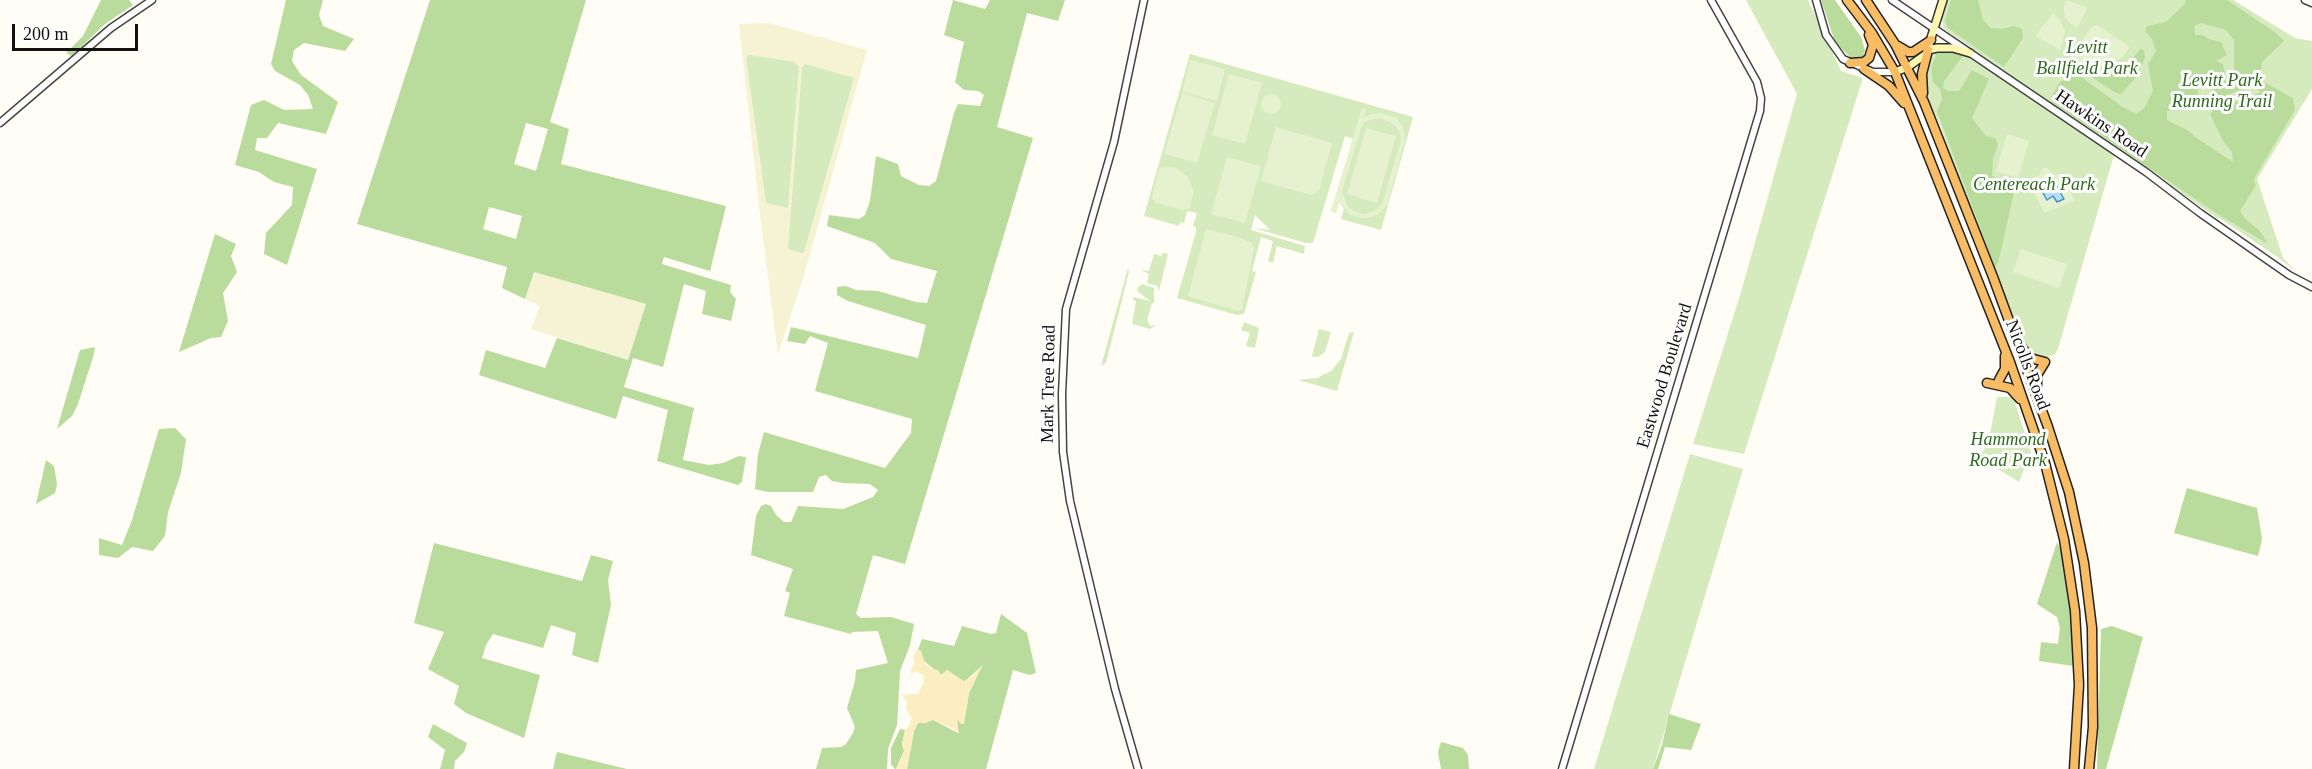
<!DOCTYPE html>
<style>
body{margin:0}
#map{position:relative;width:2312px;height:769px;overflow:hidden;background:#fffdf5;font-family:Georgia,serif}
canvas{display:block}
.scale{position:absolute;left:12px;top:24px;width:126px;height:27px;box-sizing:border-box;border:3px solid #111;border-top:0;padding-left:8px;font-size:18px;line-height:21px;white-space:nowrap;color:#111;-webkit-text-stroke:4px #fff;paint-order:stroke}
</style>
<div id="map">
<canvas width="2312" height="769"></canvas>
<div class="scale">200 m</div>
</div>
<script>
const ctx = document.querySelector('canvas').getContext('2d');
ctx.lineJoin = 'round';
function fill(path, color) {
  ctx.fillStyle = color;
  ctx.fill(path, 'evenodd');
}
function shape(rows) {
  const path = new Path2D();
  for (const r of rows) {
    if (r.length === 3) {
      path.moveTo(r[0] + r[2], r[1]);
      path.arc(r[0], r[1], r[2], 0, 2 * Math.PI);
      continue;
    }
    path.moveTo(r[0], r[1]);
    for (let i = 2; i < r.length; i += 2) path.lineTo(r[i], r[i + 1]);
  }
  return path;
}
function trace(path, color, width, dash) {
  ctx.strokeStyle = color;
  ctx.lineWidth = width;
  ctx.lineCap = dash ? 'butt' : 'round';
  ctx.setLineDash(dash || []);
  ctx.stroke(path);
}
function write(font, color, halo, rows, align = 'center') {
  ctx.font = font + ' Georgia,serif';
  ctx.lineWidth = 6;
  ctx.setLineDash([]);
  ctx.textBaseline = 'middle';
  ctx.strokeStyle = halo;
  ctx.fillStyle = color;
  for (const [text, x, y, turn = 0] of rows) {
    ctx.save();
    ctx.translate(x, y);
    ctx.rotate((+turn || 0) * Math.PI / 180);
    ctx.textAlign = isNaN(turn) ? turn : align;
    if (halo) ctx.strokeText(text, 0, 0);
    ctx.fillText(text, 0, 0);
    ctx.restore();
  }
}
fill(shape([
 [769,23,867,50,805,272,778,355,760,215,739,24],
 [534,272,646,304,628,360,531,329,540,306,525,299]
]), '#f6f3d4');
fill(shape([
 [1746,0,1808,0,1841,71,1863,78,1744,454,1693,444,1741,292,1797,94],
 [1948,0,2233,0,2295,38,2312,41,2312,89,2257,179,2283,258,2298,273,2276,256,2221,219,2216,217,1944,29,1942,20],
 [1949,44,2114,155,2058,349,2055,354,2045,358,2027,353,1959,182,1941,127,1924,90,1925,64,1932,49],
 [1190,54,1413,117,1381,230,1341,219,1344,209,1339,202,1336,213,1331,211,1353,139,1345,136,1313,243,1306,243,1253,228,1270,230,1255,215,1251,230,1305,246,1304,254,1277,246,1273,263,1268,261,1273,241,1261,237,1252,271,1256,272,1244,314,1237,315,1177,298,1196,232,1196,227,1193,226,1197,213,1187,211,1184,223,1180,222,1179,226,1144,216],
 [750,55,794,62,799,66,788,208,766,203,746,57],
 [805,64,854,78,804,252,801,253,788,249,802,68],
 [1163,253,1168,254,1159,291,1157,286,1147,283,1149,274,1141,270,1149,271,1154,254,1161,256],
 [1128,268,1129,272,1106,363,1101,366],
 [1142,284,1154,288,1154,303,1152,303,1147,320,1151,326,1157,325,1150,329,1132,324,1136,301,1133,300,1133,297,1150,301,1137,291,1138,287],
 [1244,322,1259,328,1255,348,1246,346,1250,333,1241,330],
 [1319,329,1331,332,1325,352,1318,357,1314,357,1312,356],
 [1354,332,1337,391,1298,380,1317,378,1331,371,1341,359,1349,333],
 [1997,397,2013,397,2031,452,2019,482,1993,466,1980,455,1988,444],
 [1690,454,1743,469,1653,769,1594,769]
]), '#d5ebbd');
fill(shape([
 [101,0,129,0,133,5,105,24,72,56,66,53,83,36],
 [286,0,323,0,319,15,323,26,354,39,345,51,304,43,294,50,292,61,301,75,338,102,326,134,278,123,267,138,257,138,255,150,317,169,287,265,264,254,266,233,292,205,293,187,274,182,259,172,235,165,251,105,264,100,284,110,313,109,308,95,300,85,275,71,271,64],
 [430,0,586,0,550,122,569,129,561,164,726,206,710,271,664,257,662,264,731,285,730,292,736,299,731,321,702,314,706,291,684,284,663,367,633,358,624,387,694,408,683,460,709,465,723,463,739,456,746,457,742,482,738,485,657,461,668,410,623,396,616,419,479,375,486,350,545,368,557,338,628,360,646,304,534,272,525,299,502,288,507,267,357,224],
 [526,123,548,129,536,171,514,164],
 [489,207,522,216,516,239,483,229],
 [953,0,985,9,990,0,1065,0,1058,21,1027,13,997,127,1033,138,905,564,873,555,856,614,861,618,891,617,914,624,910,645,900,671,897,725,888,749,887,769,816,769,822,748,841,747,846,744,853,733,855,727,847,708,855,681,856,670,888,663,878,631,852,632,851,634,784,616,790,593,785,591,793,569,751,555,756,516,761,506,766,504,771,506,776,515,784,522,791,522,798,506,843,509,873,497,878,490,870,484,843,483,832,481,826,475,819,477,813,492,768,492,755,489,758,454,764,432,885,468,911,433,912,419,815,391,828,343,810,336,805,344,787,341,791,327,918,358,926,325,848,301,837,295,837,287,846,286,856,290,878,291,916,302,927,303,937,271,891,259,875,243,827,226,829,215,859,219,865,215,870,201,876,156,898,164,901,176,919,185,929,186,936,181,954,113,958,104,980,106,984,95,978,91,964,90,955,82,964,42,944,35],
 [1821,0,1835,0,1861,37,1865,50,1863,56,1857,58,1850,57,1835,42],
 [1951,0,1978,0,1983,20,1991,28,2001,29,2014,26,2022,29,2023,38,2004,67,1948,28,1945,21],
 [2185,0,2227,0,2276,33,2284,41,2262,62,2260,80,2293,98,2295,110,2256,175,2254,181,2256,185,2240,211,2245,219,2259,230,2268,244,2216,213,2052,102,2051,97,2060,82,2076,73,2121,106,2136,114,2144,108,2153,91,2148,64,2156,51,2152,39,2145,31,2147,26,2166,22,2185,4],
 [2201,23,2226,30,2234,40,2234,72,2225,73,2223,64,2216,61,2227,55,2221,42,2209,39,2203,35,2195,35,2194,26],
 [2209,83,2220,98,2243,89,2247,84,2254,85,2261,92,2214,110,2210,114,2223,141,2232,152,2233,162,2195,137,2189,131,2167,120,2167,111,2185,109,2190,101,2198,96,2198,87],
 [2140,49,2144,50,2145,58,2136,77,2121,94,2116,93,2090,76,2104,76,2118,71,2127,66],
 [1938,50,1954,51,1963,56,1944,81,1943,88,1948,91,1959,91,1972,70,1989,79,1972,118,1986,136,1995,138,1998,145,1993,158,1992,176,2014,185,2014,193,1998,263,1995,267,1937,111,1942,99,1940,89,1933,82,1931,67],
 [215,234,236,244,231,256,237,272,223,293,228,321,221,337,211,338,179,352],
 [95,347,94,354,78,404,72,416,57,429,80,350],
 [175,428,186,439,181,473,168,512,165,536,153,551,132,547,118,558,99,555,99,538,122,545,132,520,159,429],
 [46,460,54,466,57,484,55,493,36,504],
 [2187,488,2257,508,2262,539,2258,556,2174,533],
 [2057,542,2064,556,2071,599,2073,666,2039,661,2041,642,2058,644,2060,628,2057,617,2037,604],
 [434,543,582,581,591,555,613,561,608,580,611,605,598,663,572,655,576,633,551,625,543,648,493,634,486,645,482,658,540,675,524,738,466,713,454,704,459,686,428,669,444,632,414,623],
 [1001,614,1027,633,1036,673,1030,675,1013,670,986,769,907,769,914,731,918,723,933,720,958,733,957,718,964,723,969,693,982,666,964,682,947,670,941,675,923,660,921,651,918,650,922,639,954,646,962,626,991,634,996,633],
 [2112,626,2143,637,2106,769,2097,769,2101,629],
 [1669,714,1701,724,1691,750,1665,747,1658,769,1653,769,1662,745],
 [433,724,467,743,464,752,455,761,454,769,440,769,445,750,428,737],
 [900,729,905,730,902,744,904,751,896,769,895,769,891,764,891,748],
 [1441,742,1463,748,1468,755,1469,769,1441,769,1438,752],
 [557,752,627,769,553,769]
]), '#b9dc9c');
fill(shape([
 [917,649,921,651,925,663,932,669,938,670,941,675,947,670,964,681,973,676,983,664,969,693,964,724,961,724,957,719,959,734,954,729,933,720,926,723,918,723,914,731,907,769,896,769,904,751,902,744,905,730,909,726,912,718,906,709,907,702,902,695,918,694,924,682,923,675,917,672,910,673,915,662,913,657]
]), '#fbeec1');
fill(shape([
 [2066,0,2086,7,2086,11,2077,29,2065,18,2064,8],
 [2053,13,2060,20,2065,31,2061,50,2035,36],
 [2097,25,2130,47,2123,56,2114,63,2100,67,2082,65,2071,58,2091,27],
 [1190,60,1225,69,1217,101,1182,92],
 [1229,74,1262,83,1245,144,1212,135],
 [1182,93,1215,103,1197,163,1164,154],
 [1271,104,10],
 [1362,108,1366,109,1364,118,1371,114,1382,113,1396,118,1403,127,1405,140,1387,205,1377,215,1364,219,1350,215,1339,202,1336,213,1331,211],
 [1373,119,1382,119,1392,123,1398,129,1401,140,1383,202,1375,211,1364,214,1358,213,1348,207,1342,191,1361,128,1365,122],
 [1276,127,1332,143,1319,191,1312,195,1261,181],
 [1366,128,1396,136,1377,203,1347,194],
 [2007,134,2029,141,2018,178,1996,171],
 [1227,157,1261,166,1245,223,1211,214],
 [1165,167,1176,168,1187,176,1194,191,1190,208,1184,210,1156,203,1152,198,1159,169],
 [2043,168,2048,168,2053,175,2060,174,2075,200,2045,213,2031,188,2034,186,2031,179,2039,175],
 [1206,229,1238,237,1252,243,1254,248,1242,310,1238,311,1188,296],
 [2021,249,2067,264,2059,288,2013,272]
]), '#e6f2cf');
const water = shape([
 [2046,182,2050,188,2056,185,2064,199,2057,202,2053,196,2047,200,2039,186,2046,182]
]);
fill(water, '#b9e0f7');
trace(water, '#3f96cf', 1.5);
const tertiary = shape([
 [1816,0,1826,35,1843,59,1873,72,1895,72],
 [1892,0,2146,172,2200,213,2289,275,2312,287],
 [2305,0,2312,3],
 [0,123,111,28,152,0],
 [1138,769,1115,689,1070,501,1063,452,1062,394,1066,309,1114,142,1144,0],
 [1562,769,1760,111,1761,98,1757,82,1711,0]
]);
const secondary = shape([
 [1928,50,1937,48,1953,48,1970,53],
 [1895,72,1908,67,1926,54,1943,0]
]);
const trunk = shape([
 [1847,0,1872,33,1895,72,2010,362,2045,463,2064,539,2075,611,2079,685,2074,769],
 [1866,0,1895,44,1924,102,1993,277,2048,427,2069,492,2084,563,2092,628,2093,727,2089,769],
 [1898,46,1908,52,1913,52,1931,40],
 [1850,63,1864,62,1869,58,1873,45,1869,35],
 [1864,69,1889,86,1904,103],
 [1923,93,1922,74,1928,50],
 [2022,348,2030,358,2045,362,2037,375,2037,391],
 [1999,380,2005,369,2005,356],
 [1987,383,2010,388,2020,399]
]);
trace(tertiary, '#444', 9);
trace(secondary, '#333', 10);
trace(trunk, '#222', 11);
trace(tertiary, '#fff', 6);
trace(secondary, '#fff6b0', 7);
trace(trunk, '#f7bc64', 8);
write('italic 18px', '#2f6b1f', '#fff', [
 ["Levitt",2087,48],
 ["Ballfield Park",2087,69],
 ["Levitt Park",2222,81],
 ["Running Trail",2222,102],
 ["Centereach Park",2034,185],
 ["Hammond",2008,440],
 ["Road Park",2008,461]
]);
write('18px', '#111', '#fff', [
 ["Hawkins Road",2101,124,34],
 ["Nicolls Road",2027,365,69],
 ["Eastwood Boulevard",1665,376,-73],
 ["Mark Tree Road",1049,384,-89]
]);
</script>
